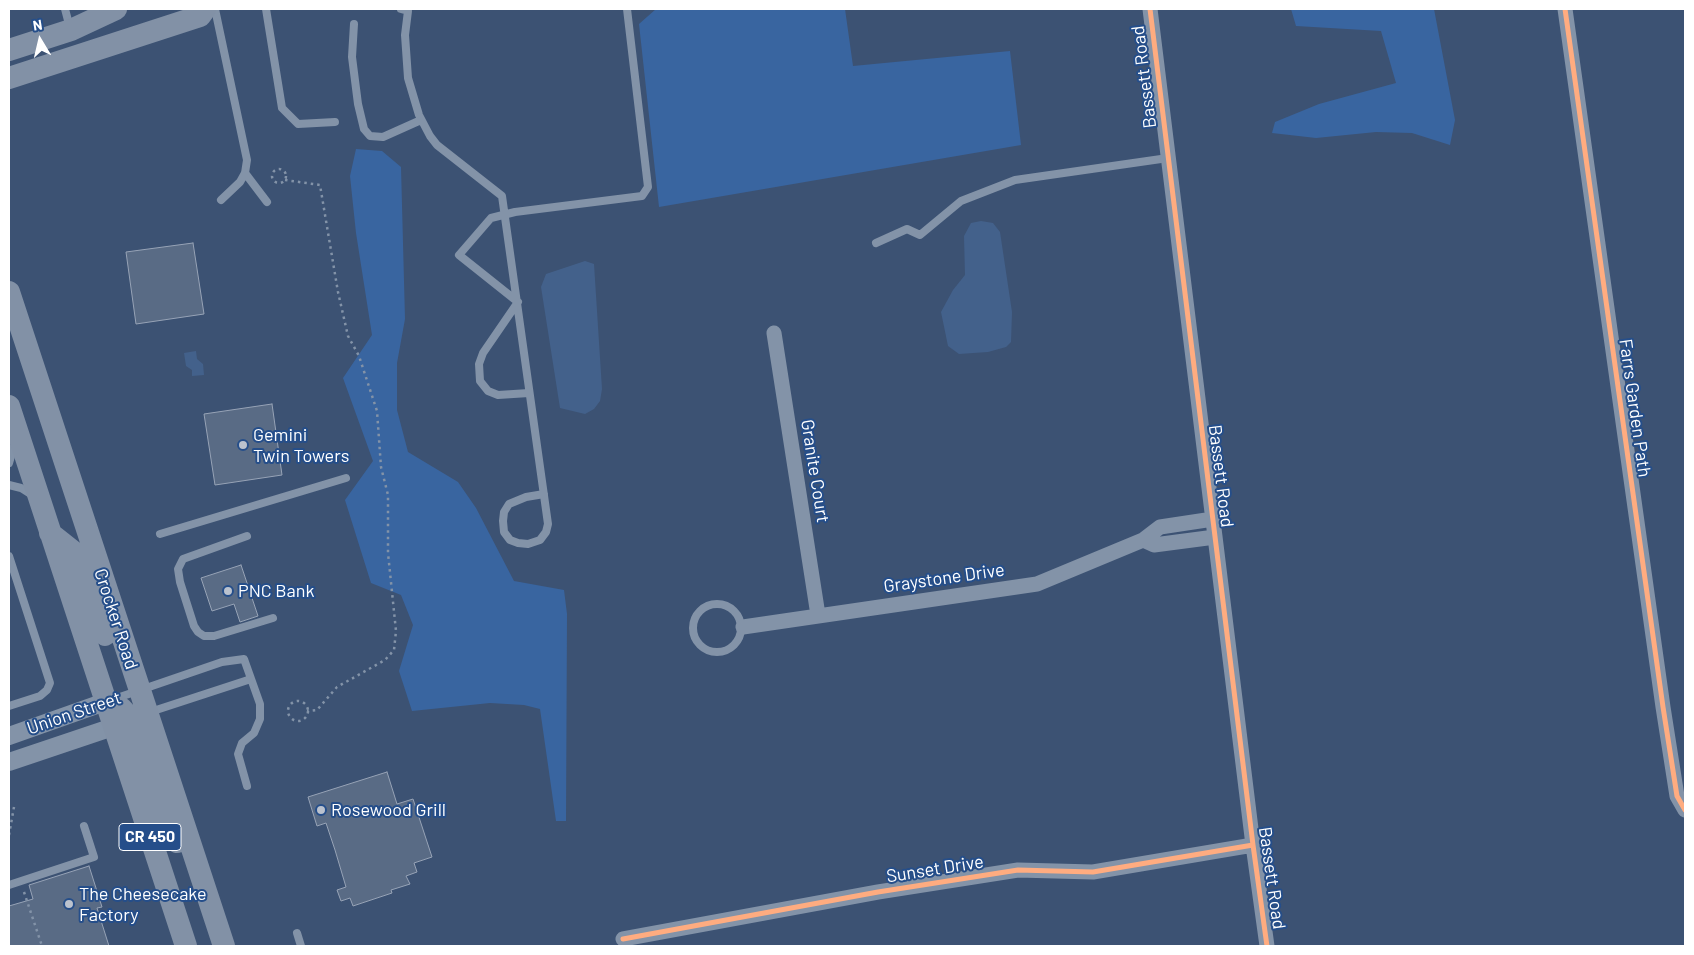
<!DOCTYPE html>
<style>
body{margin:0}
#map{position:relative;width:1694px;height:955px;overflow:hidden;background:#3c5273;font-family:Barlow,sans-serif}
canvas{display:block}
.frame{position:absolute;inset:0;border:10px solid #fff;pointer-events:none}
.north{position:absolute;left:15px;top:15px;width:50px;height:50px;-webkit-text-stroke:4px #254e8a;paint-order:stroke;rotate:351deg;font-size:14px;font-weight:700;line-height:20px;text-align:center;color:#fff}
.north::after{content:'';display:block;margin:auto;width:18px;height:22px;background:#fff;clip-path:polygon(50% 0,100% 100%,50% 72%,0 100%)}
</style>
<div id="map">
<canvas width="1694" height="955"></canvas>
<div class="frame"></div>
<div class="north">N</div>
</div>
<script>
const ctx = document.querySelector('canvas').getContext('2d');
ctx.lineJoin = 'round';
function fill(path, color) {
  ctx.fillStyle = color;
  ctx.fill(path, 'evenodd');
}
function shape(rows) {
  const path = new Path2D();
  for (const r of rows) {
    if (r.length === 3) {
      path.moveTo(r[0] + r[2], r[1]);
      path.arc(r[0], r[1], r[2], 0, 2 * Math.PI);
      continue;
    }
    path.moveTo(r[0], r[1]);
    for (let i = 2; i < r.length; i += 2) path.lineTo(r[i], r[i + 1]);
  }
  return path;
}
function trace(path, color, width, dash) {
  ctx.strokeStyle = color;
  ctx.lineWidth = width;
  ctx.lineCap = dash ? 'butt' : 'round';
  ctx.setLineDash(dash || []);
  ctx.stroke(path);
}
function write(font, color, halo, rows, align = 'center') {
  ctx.font = font + ' Barlow,sans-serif';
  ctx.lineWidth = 4;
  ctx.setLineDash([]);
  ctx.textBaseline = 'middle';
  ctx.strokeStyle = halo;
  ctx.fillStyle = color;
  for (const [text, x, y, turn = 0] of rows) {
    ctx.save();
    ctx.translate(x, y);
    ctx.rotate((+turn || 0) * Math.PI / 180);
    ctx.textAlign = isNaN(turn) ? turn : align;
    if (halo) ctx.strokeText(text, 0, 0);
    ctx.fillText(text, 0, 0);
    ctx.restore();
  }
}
fill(shape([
 [656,9,845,9,853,66,1010,51,1021,145,659,207,639,24],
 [1291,9,1434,9,1455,120,1450,145,1412,133,1376,132,1316,138,1272,133,1275,122,1319,104,1396,83,1381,31,1296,26],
 [356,149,382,151,401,167,405,319,397,363,397,410,408,452,458,482,476,508,514,581,564,590,567,614,566,821,556,821,540,709,524,705,490,703,412,711,399,671,413,625,401,595,371,583,345,500,373,461,343,378,372,335,356,233,350,176]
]), '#3965a0');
fill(shape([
 [981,221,993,223,1000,232,1012,312,1011,342,1006,347,988,352,959,354,948,346,941,312,953,290,965,275,964,236,971,223],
 [585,261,594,264,602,389,600,401,594,409,585,414,560,408,541,287,546,274],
 [196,351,197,359,203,364,204,375,192,376,192,370,186,366,184,353]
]), '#43618b');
const building = shape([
 [193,243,204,314,136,324,126,252,193,243],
 [272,404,282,475,215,485,204,414,272,404],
 [241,565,258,616,240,622,234,604,212,611,201,578,241,565],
 [387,772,397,804,413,799,432,857,414,863,417,872,406,876,410,884,391,890,392,893,353,906,350,898,341,901,337,890,346,887,335,850,326,823,317,826,308,797,387,772],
 [89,866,102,907,97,908,109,946,9,946,9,906,33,899,29,885,89,866]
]);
fill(building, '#596b85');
trace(building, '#97a3b6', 1);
trace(shape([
 [279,176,7],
 [285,180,320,185,338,292,348,336,359,356,377,411,381,467,388,495,388,553,396,631,394,650,385,660,337,687,317,710,307,711],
 [298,711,10],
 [9,835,14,807],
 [24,892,42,946]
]), '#8393a8', 2.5, [2.5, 4]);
trace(shape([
 [65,9,70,28],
 [215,9,247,160,245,173,240,182,221,200],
 [266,9,282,108,298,124,335,122],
 [401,9,408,11,405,35,408,78,419,115,430,136,437,145,502,196,548,524,546,532,540,540,528,544,518,543,510,540,504,532,503,521,504,512,509,504,526,497,544,494],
 [354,24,352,57,358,104,364,129,370,136,383,137,421,120],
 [245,173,267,202],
 [876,243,907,229,920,235,961,201,1015,180,1168,158],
 [529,393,498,395,488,391,480,381,479,364,483,353,518,302,459,255,491,218,515,212,642,196,648,187,627,9],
 [9,463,14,446],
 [9,485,21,488,32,495],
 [160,534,346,478],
 [247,536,183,559,178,569,180,582,194,626,198,632,204,636,214,636,273,618],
 [9,556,50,683,47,690,40,696,9,706],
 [717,628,24],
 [114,699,222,662,244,659,260,704,260,719,254,733,242,743,238,754,247,786],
 [150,712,251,679],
 [9,885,94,857,84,826],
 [297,933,301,946]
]), '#8393a8', 8);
trace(shape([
 [1150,9,1253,845,1267,946],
 [1565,9,1663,707,1677,796,1685,810],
 [774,333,818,615],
 [1143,540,1154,545,1215,537],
 [743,627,1037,584,1143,540,1160,527,1213,519],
 [623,939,878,892,1018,870,1093,872,1253,845]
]), '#8393a8', 15);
trace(shape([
 [9,736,105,702],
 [9,762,113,727]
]), '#8393a8', 18);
trace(shape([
 [9,50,71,30,116,9],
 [9,78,200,16,205,9],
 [9,292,224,946],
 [9,406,186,946],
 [50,533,74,552,105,635],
 [105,702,121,708,132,720,162,811,177,842]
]), '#8291a6', 22);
trace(shape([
 [1150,9,1253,845,1267,946],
 [1565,9,1663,707,1677,796,1685,810],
 [623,939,878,892,1018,870,1093,872,1253,845]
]), '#ffac80', 5);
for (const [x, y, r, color] of [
 [243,445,5,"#bbc2ce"],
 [228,591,5,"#bbc2ce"],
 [321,810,5,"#bbc2ce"],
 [69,904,5,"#bbc2ce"]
]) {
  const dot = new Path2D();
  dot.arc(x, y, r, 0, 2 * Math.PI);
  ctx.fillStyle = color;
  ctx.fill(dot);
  trace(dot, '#254e8a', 2);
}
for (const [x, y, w] of [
 [150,837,62]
]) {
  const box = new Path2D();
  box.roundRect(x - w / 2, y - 13.5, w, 27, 4);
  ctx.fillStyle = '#254e8a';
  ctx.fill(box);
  trace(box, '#fff', 1);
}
write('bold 16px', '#fff', null, [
 ["CR 450",150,837]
]);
write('18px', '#fff', '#254e8a', [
 ["Bassett Road",1144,77,-97],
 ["Farrs Garden Path",1635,408,82],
 ["Granite Court",815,471,81],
 ["Bassett Road",1221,476,83],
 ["Graystone Drive",944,578,-8],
 ["Crocker Road",116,619,72],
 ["Union Street",74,713,-19],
 ["Sunset Drive",935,869,-9],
 ["Bassett Road",1272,878,82]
]);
write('18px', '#fff', '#254e8a', [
 ["Gemini",253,435],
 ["Twin Towers",253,456],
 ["PNC Bank",238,591],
 ["Rosewood Grill",331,810],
 ["The Cheesecake",79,894],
 ["Factory",79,915]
], 'left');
</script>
